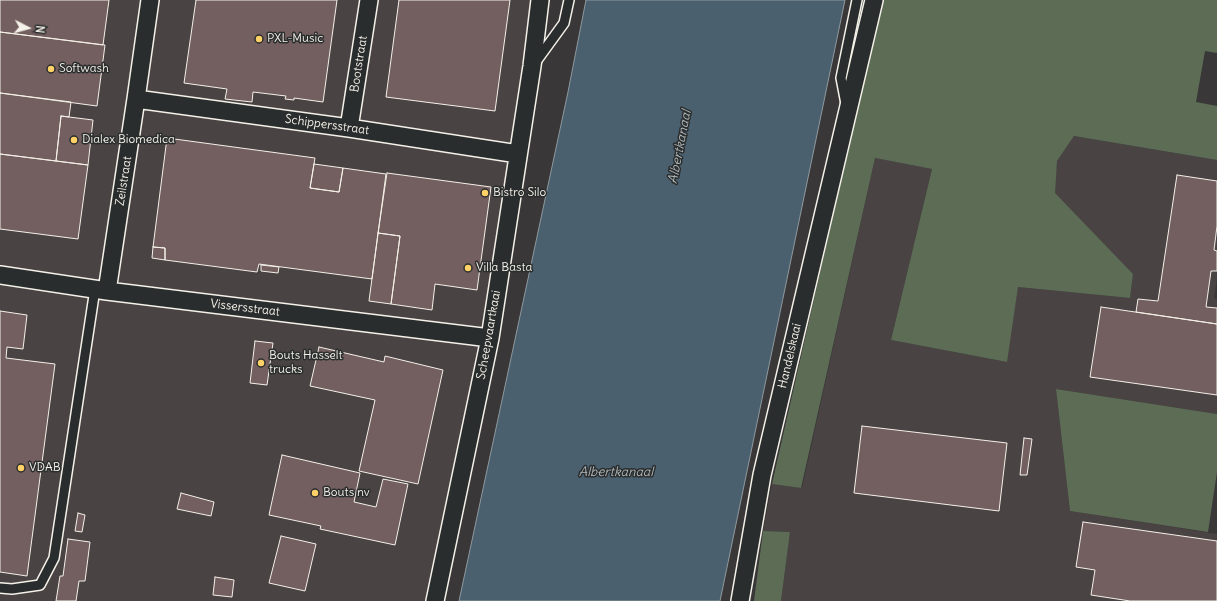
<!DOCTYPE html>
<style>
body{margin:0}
#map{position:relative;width:1217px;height:601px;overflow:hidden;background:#393738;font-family:Delius,sans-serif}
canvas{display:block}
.north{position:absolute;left:8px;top:8px;width:40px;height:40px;-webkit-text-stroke:3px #2a2d2e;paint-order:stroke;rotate:96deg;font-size:11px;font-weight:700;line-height:16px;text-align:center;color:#f4f1e8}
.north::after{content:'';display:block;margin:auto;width:14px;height:18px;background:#f4f1e8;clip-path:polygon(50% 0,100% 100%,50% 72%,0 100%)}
</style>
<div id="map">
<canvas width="1217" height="601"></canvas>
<div class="north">N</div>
</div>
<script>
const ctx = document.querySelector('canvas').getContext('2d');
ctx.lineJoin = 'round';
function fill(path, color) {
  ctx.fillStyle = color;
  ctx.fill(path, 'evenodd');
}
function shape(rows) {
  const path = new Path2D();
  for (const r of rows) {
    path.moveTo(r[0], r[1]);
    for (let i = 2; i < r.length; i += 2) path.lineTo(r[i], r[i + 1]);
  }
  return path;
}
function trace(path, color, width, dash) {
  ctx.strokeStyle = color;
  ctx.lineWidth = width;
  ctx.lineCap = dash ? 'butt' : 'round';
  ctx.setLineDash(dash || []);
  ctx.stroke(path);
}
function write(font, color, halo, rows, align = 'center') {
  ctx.font = font + ' Delius,sans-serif';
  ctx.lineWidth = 3;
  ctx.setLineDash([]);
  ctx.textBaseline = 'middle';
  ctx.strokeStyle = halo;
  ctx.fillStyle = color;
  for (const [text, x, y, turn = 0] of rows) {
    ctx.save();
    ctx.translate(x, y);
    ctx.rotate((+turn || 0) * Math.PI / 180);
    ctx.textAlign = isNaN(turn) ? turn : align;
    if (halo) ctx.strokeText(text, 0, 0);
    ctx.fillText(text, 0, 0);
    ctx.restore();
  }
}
fill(shape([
 [0,0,545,0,429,601,0,601],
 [1074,136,1217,160,1217,278,1214,298,1217,299,1217,414,1056,389,1070,511,1217,534,1217,601,781,601,790,532,763,531,772,484,802,488,875,158,932,169,891,340,1006,362,1018,287,1130,298,1133,274,1054,193,1057,161]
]), '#4a4344');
fill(shape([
 [882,0,1217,0,1217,53,1205,51,1196,102,1217,106,1217,160,1074,136,1057,161,1055,193,1133,274,1130,298,1018,287,1007,362,891,340,932,169,875,158,801,488,772,484],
 [1056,389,1217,414,1217,472,1208,532,1070,511],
 [763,531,790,532,781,601,754,601]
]), '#5c6c55');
const water = shape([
 [586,0,845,0,720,601,459,601,568,92,586,0]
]);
fill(water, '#4b606f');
trace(water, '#8f9a9f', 1);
const building = shape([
 [0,0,109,0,103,45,0,32,0,0],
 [196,0,337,0,323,102,294,98,294,100,285,99,286,96,253,92,252,102,225,99,227,89,184,83,196,0],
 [399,0,510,0,495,111,386,97,399,0],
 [0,32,105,45,97,106,0,93,0,32],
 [0,93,71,102,69,117,61,116,56,161,0,154,0,93],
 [61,116,93,120,88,165,56,161,61,116],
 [167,138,315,158,310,188,339,192,343,168,386,174,372,279,259,264,257,272,165,260,165,248,153,247,167,138],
 [0,154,88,165,78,239,0,229,0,154],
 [314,164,343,168,339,192,310,188,314,164],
 [387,173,491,187,477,290,435,284,432,310,391,304,400,236,378,233,387,173],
 [1177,175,1217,181,1217,226,1214,250,1217,251,1217,271,1211,271,1206,307,1217,308,1217,324,1136,312,1138,299,1158,301,1177,175],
 [378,233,400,236,391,304,369,301,378,233],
 [153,247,165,248,165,260,152,258,153,247],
 [261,265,279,267,278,273,261,271,261,265],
 [1101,307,1217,324,1217,395,1090,377,1101,307],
 [0,311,27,315,23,349,7,347,6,358,55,364,27,576,0,572,0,311],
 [255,341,273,343,267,385,250,383,255,341],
 [319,347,384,362,385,356,443,370,418,484,359,471,375,400,310,386,319,347],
 [862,426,1007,443,999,511,854,493,862,426],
 [1024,438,1032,439,1027,475,1020,475,1024,438],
 [282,455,360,473,354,502,376,507,383,479,408,484,395,545,320,529,321,526,269,515,282,455],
 [181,493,214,502,211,516,177,509,181,493],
 [78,513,85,515,82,532,75,531,78,513],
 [1083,522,1217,541,1217,601,1130,601,1091,595,1095,570,1076,567,1083,522],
 [281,536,316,544,305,591,269,583,281,536],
 [68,539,90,542,85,581,79,581,76,601,56,601,60,576,63,576,68,539],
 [215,577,234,580,232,597,213,595,215,577]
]);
fill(building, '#735f5f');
trace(building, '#f4f1e8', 1);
const service = shape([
 [535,63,564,23,569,0],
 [846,104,841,78,857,0],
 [0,588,12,589,40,585,54,558,95,289]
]);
const minor = shape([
 [136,99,349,128,518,154],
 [349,128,369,0],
 [0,275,107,291,490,338],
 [107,291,136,99,150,0],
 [435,601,490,338,532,66,540,0],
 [740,601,762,475,874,0]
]);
trace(service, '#f4f1e8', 12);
trace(minor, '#f4f1e8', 20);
trace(service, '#2a2d2e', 9);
trace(minor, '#2a2d2e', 17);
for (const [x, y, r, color] of [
 [259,39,4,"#ffd166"],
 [51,69,4,"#ffd166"],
 [74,140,4,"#ffd166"],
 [485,193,4,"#ffd166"],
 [468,268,4,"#ffd166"],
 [261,363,4,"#ffd166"],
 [21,468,4,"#ffd166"],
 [315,493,4,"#ffd166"]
]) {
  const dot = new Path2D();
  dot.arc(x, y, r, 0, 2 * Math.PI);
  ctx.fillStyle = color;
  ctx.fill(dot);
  trace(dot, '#2a2d2e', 1.5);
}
write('12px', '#f4f1e8', '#2a2d2e', [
 ["PXL-Music",267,39],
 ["Softwash",59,69],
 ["Dialex Biomedica",82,140],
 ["Bistro Silo",493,193],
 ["Villa Basta",476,268],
 ["Bouts Hasselt",269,356],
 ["trucks",269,370],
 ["VDAB",29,468],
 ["Bouts nv",323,493]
], 'left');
write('12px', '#f4f1e8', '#2a2d2e', [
 ["Bootstraat",359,64,-81],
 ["Schippersstraat",327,125,8],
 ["Zeilstraat",124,181,-81],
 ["Vissersstraat",245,308,7],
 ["Scheepvaartkaai",489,335,-80],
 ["Handelskaai",790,356,-77]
]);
write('italic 13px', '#b0b7b8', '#2a2d2e', [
 ["Albertkanaal",680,147,-79],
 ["Albertkanaal",616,472]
]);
</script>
